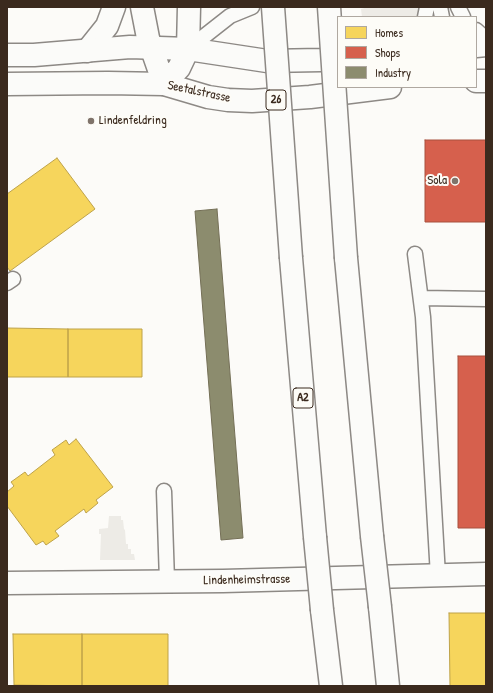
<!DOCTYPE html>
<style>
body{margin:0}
#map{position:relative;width:493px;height:693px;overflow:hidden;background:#fcfbf8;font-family:"Patrick Hand",sans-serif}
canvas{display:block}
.frame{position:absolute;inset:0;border:8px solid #3b2a1e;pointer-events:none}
.legend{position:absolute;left:337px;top:16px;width:140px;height:72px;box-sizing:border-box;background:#fdfcf7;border:1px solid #afa8a0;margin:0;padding:5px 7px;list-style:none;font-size:12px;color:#3b2a1e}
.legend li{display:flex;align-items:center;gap:8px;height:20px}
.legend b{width:20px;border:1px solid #afa8a0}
</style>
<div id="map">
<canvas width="493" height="693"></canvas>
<div class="frame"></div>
<ul class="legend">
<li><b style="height:11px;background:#f6d55c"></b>Homes</li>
<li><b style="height:11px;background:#d6604d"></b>Shops</li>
<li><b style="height:11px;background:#8c8c6e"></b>Industry</li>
</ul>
</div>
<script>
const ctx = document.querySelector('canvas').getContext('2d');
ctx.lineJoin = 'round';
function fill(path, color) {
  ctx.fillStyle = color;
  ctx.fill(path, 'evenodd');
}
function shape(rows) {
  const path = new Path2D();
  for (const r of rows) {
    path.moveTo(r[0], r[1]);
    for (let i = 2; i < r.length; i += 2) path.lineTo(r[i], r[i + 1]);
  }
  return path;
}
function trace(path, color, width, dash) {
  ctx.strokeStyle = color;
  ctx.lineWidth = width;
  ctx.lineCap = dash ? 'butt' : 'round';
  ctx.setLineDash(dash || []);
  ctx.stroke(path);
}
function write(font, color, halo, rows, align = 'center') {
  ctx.font = font + ' "Patrick Hand",sans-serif';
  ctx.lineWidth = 4;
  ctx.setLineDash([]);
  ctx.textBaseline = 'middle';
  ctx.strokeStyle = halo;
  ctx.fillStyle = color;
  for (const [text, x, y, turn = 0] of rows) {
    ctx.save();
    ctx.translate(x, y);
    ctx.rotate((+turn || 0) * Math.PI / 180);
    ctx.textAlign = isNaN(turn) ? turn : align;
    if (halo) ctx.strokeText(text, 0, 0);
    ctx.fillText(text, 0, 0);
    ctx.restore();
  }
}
fill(shape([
 [368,7,422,7,421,17,362,17,361,9],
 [109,516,121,516,121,520,123,520,124,529,125,530,126,544,128,544,128,549,131,549,131,554,134,554,135,560,100,560,101,534,99,534,99,529,108,528]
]), '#edebe6');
const homes = shape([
 [57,158,95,209,10,271,7,267,7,194,57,158],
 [7,328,68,329,68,377,7,377,7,328],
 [68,329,142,329,142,377,68,377,68,329],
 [76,439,113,487,96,500,98,503,86,513,84,509,55,531,59,536,46,545,43,541,36,545,7,506,7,492,14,486,11,482,25,472,28,476,55,455,52,450,66,440,69,445,76,439],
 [449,613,486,613,486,686,450,686,449,613],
 [13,634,82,634,82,686,14,685,13,634],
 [82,634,168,634,168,686,82,686,82,634]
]);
fill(homes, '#f6d55c');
trace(homes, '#bea249', 1);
const shops = shape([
 [425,140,486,140,486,222,425,222,425,140],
 [458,356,486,356,486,528,458,528,458,356]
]);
fill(shops, '#d6604d');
trace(shops, '#a8503f', 1);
const industry = shape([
 [217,209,243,538,221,540,195,211,217,209]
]);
fill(industry, '#8c8c6e');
trace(industry, '#746f56', 1);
const service = shape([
 [440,7,442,17],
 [458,7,463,17],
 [425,17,427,7],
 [476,30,486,39],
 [188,49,230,16,252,7],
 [415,254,423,317,438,576],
 [7,283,13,279],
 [421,298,486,299],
 [164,491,167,581]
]);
const minor = shape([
 [7,583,223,581,486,574]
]);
const secondary = shape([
 [142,7,148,38,164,84,179,68,188,49,189,7],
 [87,51,107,26,114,7]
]);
const primary = shape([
 [476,46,486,45],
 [7,55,34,55,130,47,188,49,267,61,321,60,338,59],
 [476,81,486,81],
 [7,84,108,83,164,84,208,97,228,100,252,101,310,97,390,87]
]);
const motorway = shape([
 [291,258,315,537],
 [346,258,372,536],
 [380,607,388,686],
 [322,610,331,686]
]);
trace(service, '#8d8985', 17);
trace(minor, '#8d8985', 25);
trace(secondary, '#8d8985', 25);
trace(primary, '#8d8985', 25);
trace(motorway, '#8d8985', 25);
trace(service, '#fbfbf9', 14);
trace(minor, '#fbfbf9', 22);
trace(secondary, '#fbfbf9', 22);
trace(primary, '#fbfbf9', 22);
trace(motorway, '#fbfbf9', 22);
const motorwayBridge = shape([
 [273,7,291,258],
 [329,7,346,258],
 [372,536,380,607],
 [315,537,322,610]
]);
trace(motorwayBridge, '#8d8985', 25, []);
trace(motorwayBridge, '#fbfbf9', 22);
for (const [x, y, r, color] of [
 [91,121,4,"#7f736a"],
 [455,181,4,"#7f736a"]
]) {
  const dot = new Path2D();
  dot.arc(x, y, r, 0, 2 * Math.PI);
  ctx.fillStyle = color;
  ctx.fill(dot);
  trace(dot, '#fdfcf7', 1.5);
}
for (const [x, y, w] of [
 [276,100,20],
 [303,398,20]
]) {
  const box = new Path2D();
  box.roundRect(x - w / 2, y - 10, w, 20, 3);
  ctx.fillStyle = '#fdfcf7';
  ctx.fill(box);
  trace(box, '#3b2a1e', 1);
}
write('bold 12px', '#3b2a1e', null, [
 ["26",276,100],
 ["A2",303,398]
]);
write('13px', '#3b2a1e', '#fdfcf7', [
 ["Seetalstrasse",199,92,12],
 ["Lindenheimstrasse",247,580,-1]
]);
write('13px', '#3b2a1e', '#fdfcf7', [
 ["Lindenfeldring",99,121],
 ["Sola",447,181,"right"]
], 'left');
</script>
